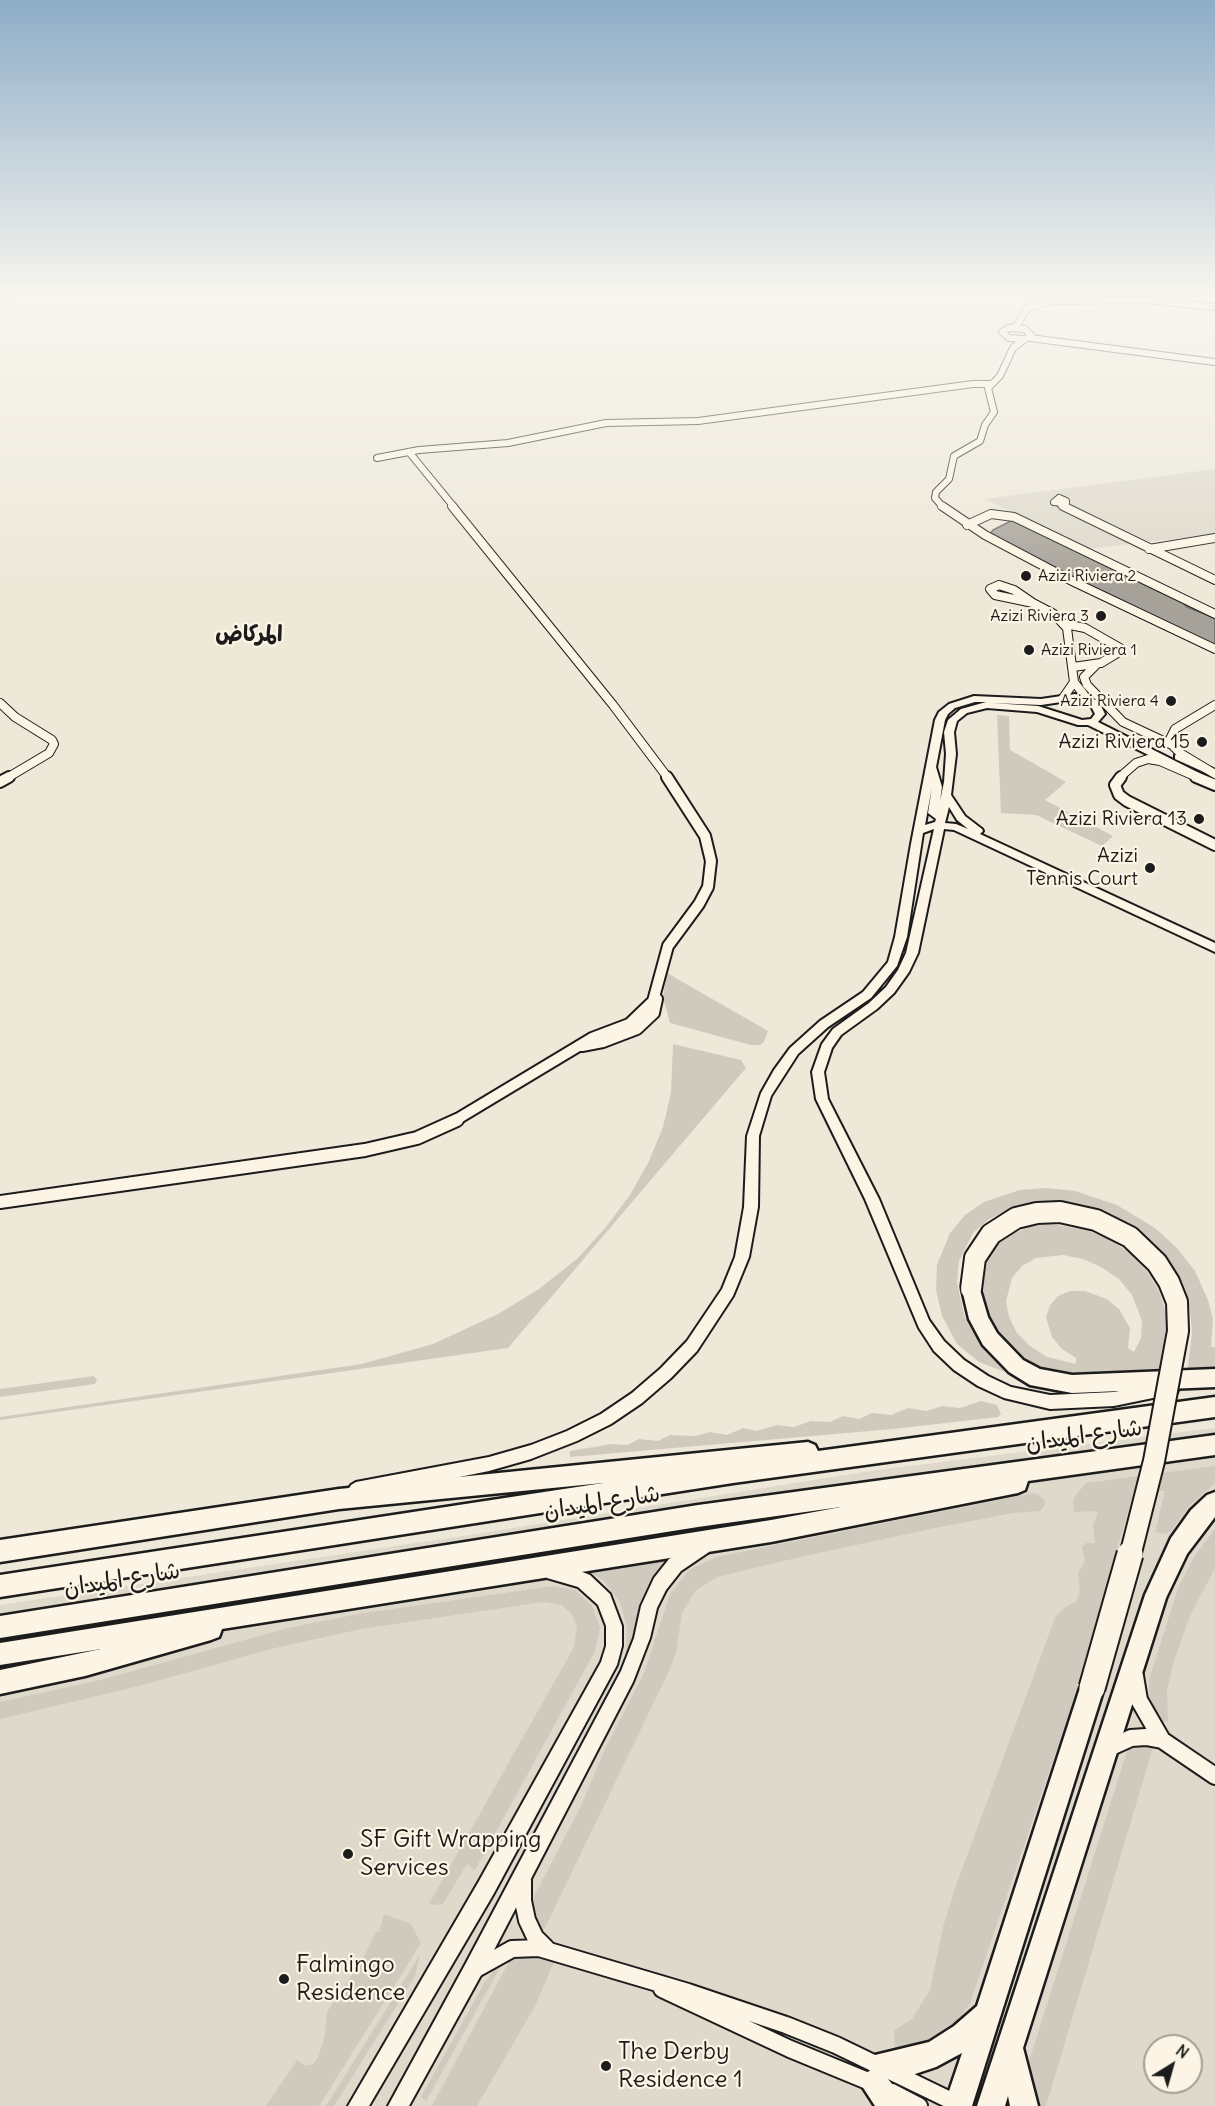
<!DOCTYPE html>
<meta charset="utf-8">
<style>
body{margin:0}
#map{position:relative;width:1215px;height:2106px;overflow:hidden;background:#eee8d9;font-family:Delius,sans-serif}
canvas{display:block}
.north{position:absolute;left:1143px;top:2034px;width:60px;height:60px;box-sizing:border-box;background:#fcf5e5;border:2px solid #a29e95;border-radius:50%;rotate:37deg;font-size:16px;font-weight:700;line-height:24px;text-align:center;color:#1c1c1c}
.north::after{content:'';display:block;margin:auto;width:21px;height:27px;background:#1c1c1c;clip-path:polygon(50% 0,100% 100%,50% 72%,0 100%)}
</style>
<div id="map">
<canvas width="1215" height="2106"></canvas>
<div class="north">N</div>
</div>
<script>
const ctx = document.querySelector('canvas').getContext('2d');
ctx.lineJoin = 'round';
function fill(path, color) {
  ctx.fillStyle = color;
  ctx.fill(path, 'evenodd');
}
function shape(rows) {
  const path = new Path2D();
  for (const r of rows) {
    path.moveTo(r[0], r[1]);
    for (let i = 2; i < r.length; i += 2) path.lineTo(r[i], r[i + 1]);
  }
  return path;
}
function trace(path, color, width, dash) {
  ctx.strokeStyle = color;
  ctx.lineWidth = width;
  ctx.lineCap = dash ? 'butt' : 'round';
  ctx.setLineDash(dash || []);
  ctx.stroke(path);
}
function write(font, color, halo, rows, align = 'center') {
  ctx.font = font + ' Delius,"Playpen Sans Arabic",sans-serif';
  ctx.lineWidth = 4.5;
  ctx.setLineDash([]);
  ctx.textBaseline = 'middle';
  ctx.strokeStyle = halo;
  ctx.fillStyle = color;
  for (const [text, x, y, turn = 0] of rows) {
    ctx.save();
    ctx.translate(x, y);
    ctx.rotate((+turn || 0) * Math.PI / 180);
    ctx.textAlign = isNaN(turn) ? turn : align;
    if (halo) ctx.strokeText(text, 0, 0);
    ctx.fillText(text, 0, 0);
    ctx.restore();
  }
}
fill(shape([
 [1215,469,1215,534,1087,549,985,499],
 [1215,1428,1215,2106,0,2106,0,1605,476,1534,870,1471],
 [1155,2046,1191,2046,1191,2082,1155,2082]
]), '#ded9cb');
fill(shape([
 [997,715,1009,716,1010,750,1066,782,1045,800,1113,836,1102,846,1036,815,1001,813],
 [667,973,768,1031,764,1042,760,1045,751,1045,670,1023,663,997],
 [673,1044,741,1060,746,1068,508,1348,0,1420,0,1417,362,1364,433,1344,498,1314,539,1289,578,1258,606,1227,630,1195,649,1161,663,1127,671,1093],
 [1047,1188,1075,1191,1117,1205,1155,1228,1177,1248,1195,1271,1208,1300,1213,1319,1211,1347,1215,1347,1215,1369,1187,1373,1192,1333,1190,1309,1177,1275,1161,1254,1141,1235,1094,1210,1055,1202,1019,1205,989,1219,973,1233,959,1261,957,1283,965,1318,982,1347,1005,1372,979,1362,957,1344,942,1316,936,1290,937,1265,950,1233,965,1215,984,1202,1020,1190],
 [1051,1224,1086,1230,1109,1239,1130,1253,1147,1271,1159,1291,1166,1312,1167,1323,1158,1375,1066,1380,1029,1366,1002,1340,989,1321,980,1291,985,1262,995,1247,1010,1235,1029,1227],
 [1063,1255,1083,1259,1101,1267,1119,1279,1132,1295,1142,1321,1141,1338,1134,1352,1128,1348,1130,1328,1119,1309,1107,1299,1085,1291,1070,1291,1058,1296,1050,1305,1046,1317,1052,1337,1062,1349,1076,1358,1076,1364,1047,1357,1030,1346,1017,1333,1009,1317,1006,1301,1012,1278,1022,1266,1036,1258],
 [94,1376,97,1380,95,1384,0,1397,0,1389],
 [981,1401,997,1405,1001,1414,998,1417,893,1429,570,1457,570,1451,612,1444,627,1445,639,1439,658,1441,670,1435,695,1436,710,1432,727,1435,743,1428,757,1431,777,1425,794,1427,811,1421,830,1422,843,1416,859,1419,872,1413,891,1415,908,1408,926,1411,942,1406,960,1408],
 [1215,1466,1215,1483,1190,1505,1171,1531,1166,1534,1155,1532,1165,1491,1134,1491,1070,1711,970,2003,949,2034,895,2055,894,2031,912,2019,930,1990,943,1927,954,1891,1055,1618,1064,1608,1076,1601,1080,1593,1078,1573,1085,1562,1082,1547,1086,1543,1095,1543,1093,1525,1098,1513,1095,1511,1074,1512,1073,1503,1075,1496,1086,1483],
 [1034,1493,1040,1496,1045,1501,1044,1507,1040,1511,1013,1513,935,1528,796,1558,717,1577,695,1591,682,1613,676,1653,668,1673,542,1934,529,1906,581,1806,605,1749,644,1673,670,1594,689,1570,716,1557],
 [1215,1529,1215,1568,1190,1616,1173,1664,1167,1691,1168,1721,1156,1724,1149,1706,1149,1680,1178,1588,1194,1557],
 [675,1553,660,1569,649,1588,629,1654,626,1653,627,1629,621,1604,604,1581,586,1570],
 [553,1586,575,1590,592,1606,600,1628,595,1651,475,1870,467,1864,443,1904,438,1905,429,1904,574,1647,577,1626,571,1613,561,1605,543,1602,361,1629,275,1648,139,1686,0,1719,0,1702,100,1680,288,1628,364,1613],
 [1154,1744,1046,2106,1031,2106,1025,2074,1129,1745],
 [384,1914,411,1924,421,1943,319,2106,266,2106,297,2060,306,2066,313,2064,318,2058,325,2035,327,2012,361,1962,376,1932,379,1932],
 [513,1954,534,1955,554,1962,535,2006,477,2106,432,2106],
 [420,1955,415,1976,334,2106,326,2106],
 [500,1963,502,1964,426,2101,421,2097,485,1982]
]), '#cfcabd');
const water = shape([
 [1011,521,1017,521,1125,575,1179,599,1187,607,1215,618,1215,645,1104,593,992,536,991,533,993,530,1011,521]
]);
fill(water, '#a7a299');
trace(water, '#6f6c67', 1.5);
const minorFar4 = shape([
 [0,295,12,293],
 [1009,328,1025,329,1032,336,1025,339,1009,338,1002,332,1009,328],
 [1012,328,1017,325,1027,308,1052,301,1147,300,1215,307],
 [1030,338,1215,362],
 [409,452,454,507],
 [377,458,419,450,508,443,606,423,698,421,973,384,992,384],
 [1059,498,1066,501,1066,503,1054,502,1059,498],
 [1060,504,1067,507],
 [943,507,935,498,936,492,949,479,954,456,980,441,985,425,994,412,988,388,1000,376,1013,348,1025,339]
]);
const minorFar3 = shape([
 [452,506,613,705,668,778],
 [942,506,985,535,1074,582,1215,649],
 [1063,506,1215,580],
 [967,525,991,514,1014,517,1215,614],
 [1149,549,1215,538],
 [999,585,1014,590,1033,603,995,595,990,589,999,585],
 [1033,603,1054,614,1067,628,1074,682,1088,700],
 [1065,624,1085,628,1120,648,1119,652,1101,663,1073,667],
 [1096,665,1084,677,1087,685,1123,722,1172,745],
 [1063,698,1074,682],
 [0,703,15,717,52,740,54,744,49,753,7,778],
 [1215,705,1175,729,1170,739,1172,745,1180,753,1215,774],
 [1119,778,1136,763,1148,759,1160,761,1199,778]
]);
const minorFar2 = shape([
 [1121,777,1115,785,1119,795,1127,801,1215,845],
 [1196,777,1215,785],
 [0,782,9,777],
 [582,1046,603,1042,637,1029,654,1013,657,999],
 [454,1121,592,1038,629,1024,653,1001,668,946,699,904,708,887,711,861,705,836,667,777]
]);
const minorFar1 = shape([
 [0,1202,365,1150,417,1138,457,1120]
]);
const minor = shape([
 [1135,1676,1139,1700,1162,1740,1215,1776],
 [1109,1748,1131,1738,1146,1737,1162,1740],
 [523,1881,523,1901,527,1920,535,1937,548,1950],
 [476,1969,512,1949,539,1948,688,1992,786,2025,836,2045,962,2106],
 [662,1989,790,2049,875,2084],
 [892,2092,919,2106]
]);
const tertiary = shape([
 [1075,694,1096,700,1101,706,1105,714,1098,722,1215,781,1215,788,1088,725,1078,725,1037,712,987,708,967,713,957,721,954,732,956,754,951,795,965,816,982,829,983,831,980,834,1215,943,1215,952,954,830,944,829,918,953,909,972,894,993,877,1009,841,1035,832,1048,824,1072,828,1099,879,1199,929,1320,944,1341,964,1360,988,1376,1011,1387,1050,1395,1114,1392,1172,1381,1177,1383,1179,1388,1177,1393,1114,1406,1050,1409,1004,1398,978,1386,954,1370,934,1351,919,1328,865,1199,816,1099,812,1072,822,1044,833,1029,869,1003,886,987,898,970,906,953,934,829,923,833,907,937,897,966,871,998,828,1027,798,1054,771,1096,759,1136,758,1207,749,1257,733,1296,697,1351,671,1378,642,1403,611,1424,577,1441,531,1459,489,1471,356,1498,351,1495,348,1490,351,1485,356,1482,489,1457,531,1445,567,1431,601,1414,632,1393,661,1368,687,1341,722,1289,735,1257,744,1207,747,1136,761,1093,774,1070,790,1048,820,1021,863,992,888,962,895,937,911,844,935,720,939,712,949,704,974,696,1041,699,1075,694],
 [1075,700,1090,704,1095,714,1091,719,1082,720,1038,706,992,703,1041,705,1075,700],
 [975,702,986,702,961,709,948,720,944,732,946,754,944,782,940,801,942,787,936,767,945,720,948,714,955,708,975,702],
 [932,787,928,813,936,819,935,822,925,825,932,787],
 [949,807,957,820,968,829,956,824,945,823,949,807],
 [1178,754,1215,770,1215,777,1175,759,1175,755,1178,754],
 [703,1538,709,1540,711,1546,709,1552,681,1571,666,1590,657,1608,650,1638,633,1682,480,1977,409,2106,388,2106,466,1963,621,1671,634,1638,641,1606,654,1578,669,1559,703,1538],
 [553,1564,567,1566,590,1575,610,1594,622,1626,622,1646,617,1665,493,1895,369,2106,348,2106,479,1881,601,1662,606,1646,606,1626,598,1605,578,1587,547,1578,545,1572,547,1566,553,1564]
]);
const primary = shape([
 [971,1281,978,1283,988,1317,997,1333,1023,1360,1040,1369,1072,1375,1215,1369,1215,1387,1072,1393,1030,1385,1009,1372,983,1345,969,1319,962,1289,964,1283,971,1281],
 [1215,1397,1215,1417,733,1483,0,1597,0,1575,603,1483,339,1509,0,1562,0,1540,339,1489,808,1442,815,1445,818,1451,1215,1397],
 [1215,1435,1215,1455,1028,1481,1025,1490,1018,1493,771,1542,222,1629,219,1637,211,1640,85,1676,0,1694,0,1670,101,1649,0,1665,0,1643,771,1520,841,1507,698,1527,0,1638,0,1616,698,1505,1215,1435],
 [1215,1492,1215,1517,1187,1554,1166,1598,1023,2048,1038,2106,1010,2106,1008,2096,1005,2106,977,2106,1145,1595,1171,1538,1191,1510,1207,1495,1215,1492],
 [1092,1676,1100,1680,1104,1688,972,2106,944,2106,962,2053,936,2067,909,2076,888,2079,902,2096,906,2106,875,2106,860,2083,864,2073,870,2071,867,2066,871,2056,929,2042,954,2026,977,2006,1080,1688,1084,1680,1092,1676]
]);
trace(minorFar4, '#1c1c1c', 8);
trace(minorFar3, '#1c1c1c', 10);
trace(minorFar2, '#1c1c1c', 14);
trace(minorFar1, '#1c1c1c', 16);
trace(minor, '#1c1c1c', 20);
trace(tertiary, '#1c1c1c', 4);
trace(primary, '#1c1c1c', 5);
trace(minorFar4, '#fcf5e5', 6);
trace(minorFar3, '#fcf5e5', 8);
trace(minorFar2, '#fcf5e5', 10);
trace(minorFar1, '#fcf5e5', 12);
trace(minor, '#fcf5e5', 16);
fill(tertiary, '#fcf5e5');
fill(primary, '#fcf5e5');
const primaryBridgeFar1 = shape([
 [971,1289,975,1258,991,1234,1016,1218,1037,1213,1060,1212,1096,1220,1130,1237,1157,1263,1169,1282,1177,1302,1178,1331,1154,1461,1130,1556]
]);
const primaryBridge = shape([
 [1092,1688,1130,1554]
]);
trace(primaryBridgeFar1, '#1c1c1c', 24, []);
trace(primaryBridge, '#1c1c1c', 29, []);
trace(primaryBridgeFar1, '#fcf5e5', 20);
trace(primaryBridge, '#fcf5e5', 25);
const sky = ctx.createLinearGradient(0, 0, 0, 588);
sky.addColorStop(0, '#8eadc8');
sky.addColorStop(0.5, '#f7f5ee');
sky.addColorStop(1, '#f7f5ee00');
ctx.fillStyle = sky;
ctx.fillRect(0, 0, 1215, 588);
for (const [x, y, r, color] of [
 [1026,576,6,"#1c1c1c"],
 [1101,616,6,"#1c1c1c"],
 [1029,650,6,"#1c1c1c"],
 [1171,701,6,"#1c1c1c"],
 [1202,742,6,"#1c1c1c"],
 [1199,819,6,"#1c1c1c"],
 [1150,868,6,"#1c1c1c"],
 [348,1854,6,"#1c1c1c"],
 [284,1979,6,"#1c1c1c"],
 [606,2066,6,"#1c1c1c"]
]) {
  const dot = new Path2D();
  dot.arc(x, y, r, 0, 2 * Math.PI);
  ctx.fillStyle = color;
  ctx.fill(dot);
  trace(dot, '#fcf5e5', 2);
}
write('16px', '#1c1c1c', '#fcf5e5', [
 ["Azizi Riviera 2",1038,576],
 ["Azizi Riviera 3",1089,616,"right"],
 ["Azizi Riviera 1",1041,650],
 ["Azizi Riviera 4",1159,701,"right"]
], 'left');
write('20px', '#1c1c1c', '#fcf5e5', [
 ["Azizi Riviera 15",1190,742],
 ["Azizi Riviera 13",1187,819],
 ["Azizi",1138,856],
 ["Tennis Court",1138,879]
], 'right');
write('bold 22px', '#1c1c1c', '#fcf5e5', [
 ["المركاض",249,635]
]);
write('24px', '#1c1c1c', '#fcf5e5', [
 ["شارع الميدان",1084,1436,-8],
 ["شارع الميدان",602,1503,-9],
 ["شارع الميدان",122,1580,-9]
]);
write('24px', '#1c1c1c', '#fcf5e5', [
 ["SF Gift Wrapping",360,1840],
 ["Services",360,1868],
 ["Falmingo",296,1965],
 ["Residence",296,1993],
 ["The Derby",618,2052],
 ["Residence 1",618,2080]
], 'left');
</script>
